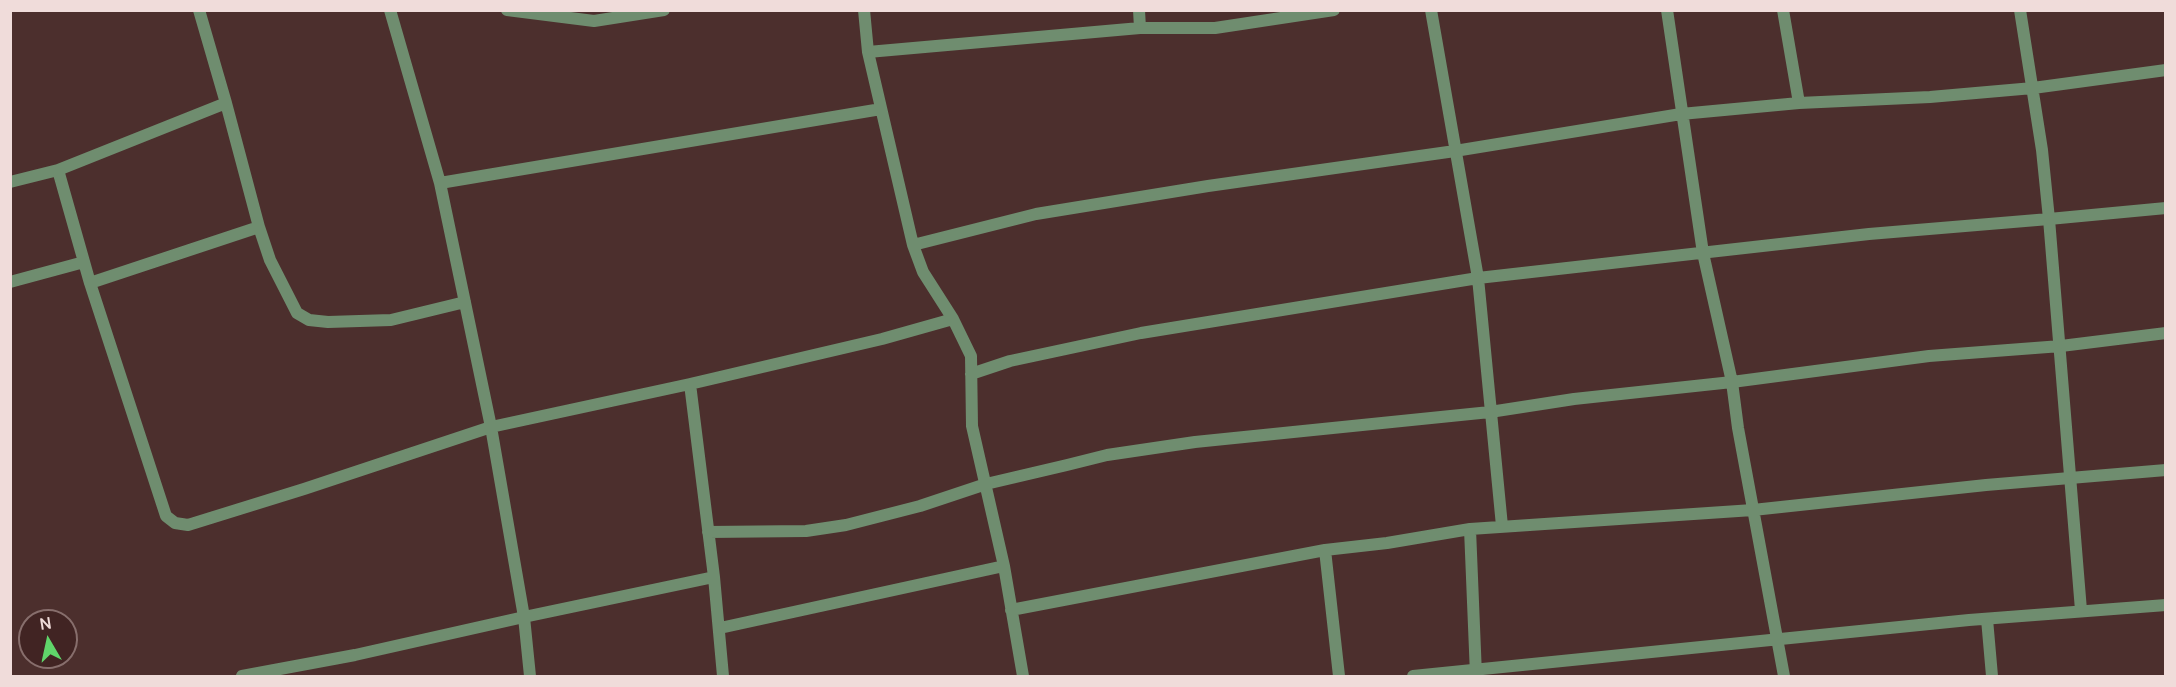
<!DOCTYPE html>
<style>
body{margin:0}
#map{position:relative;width:2176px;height:687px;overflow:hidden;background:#4c2f2d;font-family:Manrope,sans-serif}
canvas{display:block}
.frame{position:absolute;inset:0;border:12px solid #f0dcda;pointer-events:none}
.north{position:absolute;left:18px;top:609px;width:60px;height:60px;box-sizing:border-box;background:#412423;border:2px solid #876e6c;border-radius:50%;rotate:351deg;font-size:16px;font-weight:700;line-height:24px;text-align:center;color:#f0dcda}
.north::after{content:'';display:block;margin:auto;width:21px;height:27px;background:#60d56a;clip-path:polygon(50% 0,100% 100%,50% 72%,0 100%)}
</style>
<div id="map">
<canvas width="2176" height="687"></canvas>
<div class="frame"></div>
<div class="north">N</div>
</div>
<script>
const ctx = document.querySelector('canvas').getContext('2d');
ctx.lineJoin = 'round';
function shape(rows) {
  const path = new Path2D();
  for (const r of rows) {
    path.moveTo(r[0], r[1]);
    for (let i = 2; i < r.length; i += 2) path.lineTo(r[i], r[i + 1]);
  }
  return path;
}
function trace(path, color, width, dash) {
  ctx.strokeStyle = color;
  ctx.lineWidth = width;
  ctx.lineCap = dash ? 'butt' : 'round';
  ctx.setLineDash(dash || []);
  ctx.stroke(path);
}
trace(shape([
 [199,10,226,103,259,227,270,260,297,313,309,320,328,322,391,320,465,302],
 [390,10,440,183,491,427,524,617,530,676],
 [507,10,594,21,664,10],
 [864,10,868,52,913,245,923,272,953,319,971,356,972,426,1004,566,1023,676],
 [1139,10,1140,28],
 [1431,10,1478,278,1502,526],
 [1667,10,1703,253,1732,382,1738,428,1784,676],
 [1783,10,1799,103],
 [2020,10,2042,150,2049,219,2081,610],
 [868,52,1140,28,1215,28,1334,10],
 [58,170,90,283,166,516,175,523,188,525,304,489,491,427,690,384],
 [10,182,58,170,226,103],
 [440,183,881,109],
 [913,245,1036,214,1208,186,1455,151,1681,114,1799,103,1930,97,2033,88,2166,70],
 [10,282,84,262],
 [90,283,259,227],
 [971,374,1010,361,1141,333,1478,278,1869,234,2049,219,2166,208],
 [1470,529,1476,675],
 [708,532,806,531,846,525,920,506,986,484,1067,465,1107,455,1195,442,1490,412,1574,399,1732,382,1929,356,2061,346,2166,333],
 [1325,550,1339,676],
 [714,577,690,384,882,339,953,319],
 [1011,610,1325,550,1387,543,1470,529,1753,510,1986,485,2166,470],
 [1987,619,1992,676],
 [720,628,1004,566],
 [242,676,355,655,524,617,714,577,723,676],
 [1413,676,1969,620,2166,605]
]), '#6f8d6f', 12);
</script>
